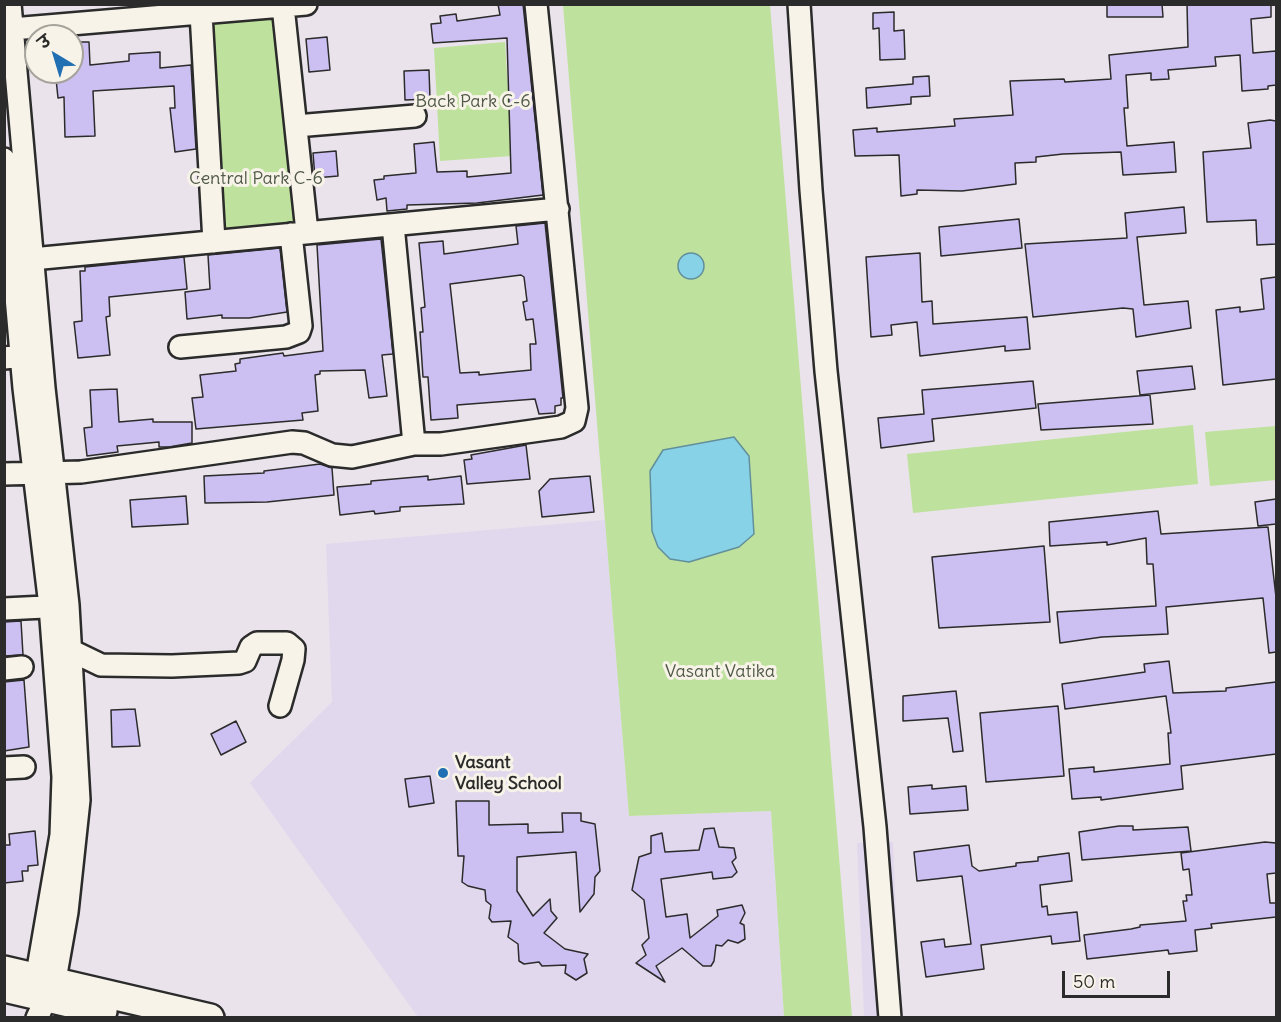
<!DOCTYPE html>
<meta charset="utf-8">
<style>
body{margin:0}
#map{position:relative;width:1281px;height:1022px;overflow:hidden;background:#eae3eb;font-family:Delius,"Playpen Sans Deva",sans-serif}
canvas{display:block}
.frame{position:absolute;inset:0;border:6px solid #2b2b2b;pointer-events:none}
.north{position:absolute;left:24px;top:24px;width:60px;height:60px;box-sizing:border-box;background:#f7f3e8;border:2px solid #a5a39c;border-radius:50%;rotate:322deg;font-size:16px;font-weight:700;line-height:24px;text-align:center;color:#2b2b2b}
.north::after{content:'';display:block;margin:auto;width:21px;height:27px;background:#1f6fb2;clip-path:polygon(50% 0,100% 100%,50% 72%,0 100%)}
.scale{position:absolute;left:1062px;top:971px;width:108px;height:27px;box-sizing:border-box;border:3px solid #2b2b2b;border-top:0;padding-left:8px;font-size:18px;line-height:21px;white-space:nowrap;color:#2b2b2b;-webkit-text-stroke:4px #f7f3e8;paint-order:stroke}
</style>
<div id="map">
<canvas width="1281" height="1022"></canvas>
<div class="frame"></div>
<div class="north">उ</div>
<div class="scale">50 m</div>
</div>
<script>
const ctx = document.querySelector('canvas').getContext('2d');
ctx.lineJoin = 'round';
function fill(path, color) {
  ctx.fillStyle = color;
  ctx.fill(path, 'evenodd');
}
function shape(rows) {
  const path = new Path2D();
  for (const r of rows) {
    if (r.length === 3) {
      path.moveTo(r[0] + r[2], r[1]);
      path.arc(r[0], r[1], r[2], 0, 2 * Math.PI);
      continue;
    }
    path.moveTo(r[0], r[1]);
    for (let i = 2; i < r.length; i += 2) path.lineTo(r[i], r[i + 1]);
  }
  return path;
}
function trace(path, color, width, dash) {
  ctx.strokeStyle = color;
  ctx.lineWidth = width;
  ctx.lineCap = dash ? 'butt' : 'round';
  ctx.setLineDash(dash || []);
  ctx.stroke(path);
}
function write(font, color, halo, rows, align = 'center') {
  ctx.font = font + ' Delius,sans-serif';
  ctx.lineWidth = 6;
  ctx.setLineDash([]);
  ctx.textBaseline = 'middle';
  ctx.strokeStyle = halo;
  ctx.fillStyle = color;
  for (const [text, x, y, turn = 0] of rows) {
    ctx.save();
    ctx.translate(x, y);
    ctx.rotate((+turn || 0) * Math.PI / 180);
    ctx.textAlign = isNaN(turn) ? turn : align;
    if (halo) ctx.strokeText(text, 0, 0);
    ctx.fillText(text, 0, 0);
    ctx.restore();
  }
}
fill(shape([
 [605,520,629,816,771,811,784,1017,418,1017,250,783,332,702,326,544],
 [893,842,900,1017,864,1017,857,843]
]), '#e1d8ed');
fill(shape([
 [563,5,770,5,852,1017,784,1017,771,811,629,816],
 [283,6,304,224,216,232,201,13],
 [505,42,512,156,440,161,434,48],
 [1193,425,1198,484,913,513,907,454],
 [1276,426,1276,480,1210,486,1205,432]
]), '#bee29d');
const water = shape([
 [691,266,13],
 [734,437,749,456,754,534,739,547,689,562,670,559,658,547,652,531,650,471,663,450,734,437]
]);
fill(water, '#87d2e6');
trace(water, '#628f9b', 1.5);
const building = shape([
 [498,4,523,4,543,195,477,203,407,205,407,209,387,211,386,198,377,200,374,180,384,179,384,176,416,173,414,144,434,142,437,172,467,171,467,177,511,173,507,38,433,43,431,24,441,23,440,16,456,14,457,21,500,15,498,4],
 [1107,4,1162,4,1163,17,1107,17,1107,4],
 [1187,4,1271,4,1271,17,1251,19,1253,53,1276,51,1276,85,1268,86,1268,89,1242,91,1240,55,1215,57,1216,66,1168,70,1169,79,1151,80,1151,73,1126,75,1128,108,1124,108,1127,146,1174,142,1176,172,1123,175,1121,152,1063,154,1036,157,1036,162,1015,163,1016,184,962,191,917,190,917,194,901,196,899,155,855,156,853,130,877,128,877,132,955,126,954,119,1013,115,1010,81,1064,79,1065,82,1111,79,1109,55,1188,47,1187,4],
 [894,12,894,31,904,30,905,59,880,60,879,28,873,29,873,13,894,12],
 [327,37,330,70,309,72,306,39,327,37],
 [72,42,89,42,90,65,129,61,129,54,160,52,160,68,191,65,196,149,175,152,170,108,175,108,174,86,93,91,95,136,65,137,64,97,58,98,56,79,59,78,59,72,72,72,72,42],
 [429,70,430,99,405,100,404,71,429,70],
 [929,76,930,96,911,97,911,104,867,108,866,88,913,84,913,77,929,76],
 [1270,120,1276,121,1276,244,1257,245,1256,220,1207,222,1203,152,1251,148,1248,123,1270,120],
 [336,151,338,176,315,178,313,153,336,151],
 [1184,207,1186,233,1137,237,1144,305,1188,301,1191,328,1136,337,1133,309,1123,308,1033,317,1025,244,1127,238,1125,213,1184,207],
 [1019,219,1022,248,941,256,939,227,1019,219],
 [545,223,563,398,561,398,561,405,555,406,555,413,539,414,535,399,457,405,458,418,431,420,428,377,423,377,420,332,423,332,421,308,425,307,419,243,443,241,444,254,518,244,516,226,545,223],
 [521,275,524,277,527,301,523,302,526,320,533,319,536,344,530,344,531,370,479,375,479,372,460,373,450,284,521,275],
 [381,239,393,354,382,355,387,396,369,398,365,370,320,371,320,374,315,375,318,411,302,413,303,420,196,429,192,398,203,397,200,375,236,371,235,364,240,363,240,359,283,353,284,356,323,351,317,245,381,239],
 [280,248,287,312,249,318,222,318,222,315,187,319,185,292,210,289,208,255,280,248],
 [920,253,922,302,932,301,933,324,1027,317,1030,349,1005,351,1005,346,920,356,917,322,891,325,892,335,871,337,866,257,920,253],
 [184,257,187,289,109,297,110,316,106,317,110,355,78,358,74,322,82,321,80,271,85,271,85,267,184,257],
 [1276,277,1276,379,1223,385,1216,310,1240,307,1240,312,1264,309,1261,279,1276,277],
 [1192,366,1195,389,1140,395,1137,371,1192,366],
 [1033,381,1036,408,932,419,934,441,881,448,878,418,924,414,922,390,1033,381],
 [117,389,119,422,153,419,153,422,192,422,192,443,169,447,159,447,159,442,117,446,118,452,87,456,84,428,92,427,90,390,117,389],
 [1150,395,1153,424,1041,430,1038,404,1150,395],
 [526,445,530,479,467,484,464,460,472,459,471,455,526,445],
 [320,464,332,468,334,495,267,502,205,503,204,476,264,473,264,471,320,464],
 [428,476,428,480,461,476,464,504,400,507,400,511,375,514,374,511,340,515,337,487,371,484,371,481,428,476],
 [590,476,594,512,542,517,539,491,550,479,590,476],
 [186,496,188,524,132,527,130,500,186,496],
 [1276,499,1276,524,1258,526,1255,502,1276,499],
 [1158,511,1161,534,1268,527,1276,597,1276,652,1269,653,1263,598,1166,607,1168,634,1102,637,1060,643,1057,612,1156,606,1153,564,1147,564,1146,538,1107,545,1107,542,1050,546,1049,522,1158,511],
 [1044,546,1050,622,939,628,932,557,1044,546],
 [21,621,23,655,4,656,4,622,21,621],
 [1169,661,1173,693,1226,691,1226,688,1276,682,1276,754,1181,766,1183,789,1101,800,1101,797,1072,799,1069,769,1094,767,1094,772,1170,764,1168,733,1171,733,1166,696,1065,709,1062,684,1145,672,1144,664,1169,661],
 [24,680,29,747,4,751,4,682,24,680],
 [956,691,963,751,953,752,948,718,903,721,903,696,956,691],
 [1058,706,1064,776,986,782,980,713,1058,706],
 [135,709,140,746,112,747,111,710,135,709],
 [236,721,246,742,221,755,211,734,236,721],
 [430,776,434,803,409,807,405,779,430,776],
 [932,785,932,789,966,786,968,810,910,814,908,787,932,785],
 [456,801,489,801,489,825,528,824,528,833,563,832,562,813,581,813,581,821,595,824,600,871,595,877,594,894,580,912,576,852,517,857,517,891,533,916,550,899,551,911,557,918,544,933,565,949,588,954,584,959,587,973,576,980,565,973,566,965,542,966,539,962,524,964,519,961,518,944,508,937,511,921,492,922,489,918,491,905,486,901,485,890,468,886,462,882,464,856,458,856,456,801],
 [1119,826,1133,826,1133,830,1188,827,1191,851,1082,860,1079,832,1119,826],
 [714,828,719,847,734,848,736,858,732,862,737,872,732,877,713,879,712,872,661,879,666,917,687,914,690,938,718,916,717,910,742,905,745,913,740,923,744,925,745,939,738,943,728,940,722,946,716,945,714,961,711,966,703,966,682,948,656,966,665,982,636,963,646,955,642,945,649,938,644,900,632,890,639,857,651,853,651,836,662,833,665,852,699,850,704,829,714,828],
 [35,831,38,865,28,866,28,871,22,871,23,881,4,883,4,845,10,845,9,834,35,831],
 [1265,842,1276,843,1276,873,1267,874,1270,903,1276,903,1276,917,1211,924,1212,928,1195,930,1197,951,1169,954,1168,950,1087,959,1084,935,1131,929,1140,927,1140,925,1186,921,1183,901,1187,901,1186,895,1192,895,1189,869,1183,870,1181,853,1265,842],
 [969,845,972,866,979,871,1016,866,1016,863,1038,861,1038,857,1069,853,1072,881,1040,885,1042,907,1047,906,1048,915,1077,912,1080,941,1052,944,1051,936,981,945,984,969,926,977,921,942,944,939,945,947,971,944,962,876,917,881,914,852,969,845]
]);
fill(building, '#ccbff1');
trace(building, '#2b2b2b', 1.5);
const minor = shape([
 [10,4,44,388,68,605,79,800,67,912,55,980,37,1018],
 [799,4,811,190,826,371,875,827,890,1018],
 [283,6,307,232],
 [201,13,214,242],
 [12,29,306,4],
 [296,126,415,116],
 [4,159,24,388,50,606,63,777,61,835,34,992],
 [393,225,414,444],
 [32,259,558,209],
 [180,347,286,337,299,332,301,326,291,234],
 [4,358,23,356],
 [4,474,81,472,292,442,304,443,332,455,352,457,414,444,441,444,561,427,574,421,577,408,536,4],
 [4,609,65,606],
 [72,651,101,665,172,666,239,663,245,661,251,647,257,643,287,643,294,649,293,660,280,706],
 [4,669,22,667],
 [4,768,24,767]
]);
const major = shape([
 [4,970,210,1018],
 [9,989,103,1011]
]);
trace(minor, '#2b2b2b', 26);
trace(major, '#2b2b2b', 32);
trace(minor, '#f7f3e8', 21);
trace(major, '#f7f3e8', 27);
for (const [x, y, r, color] of [
 [443,773,6,"#1f6fb2"]
]) {
  const dot = new Path2D();
  dot.arc(x, y, r, 0, 2 * Math.PI);
  ctx.fillStyle = color;
  ctx.fill(dot);
  trace(dot, '#f7f3e8', 2);
}
write('18px', '#505948', '#f7f3e8', [
 ["Back Park C-6",473,102],
 ["Central Park C-6",256,179],
 ["Vasant Vatika",720,672]
]);
write('bold 18px', '#2b2b2b', '#f7f3e8', [
 ["Vasant",455,763],
 ["Valley School",455,784]
], 'left');
</script>
